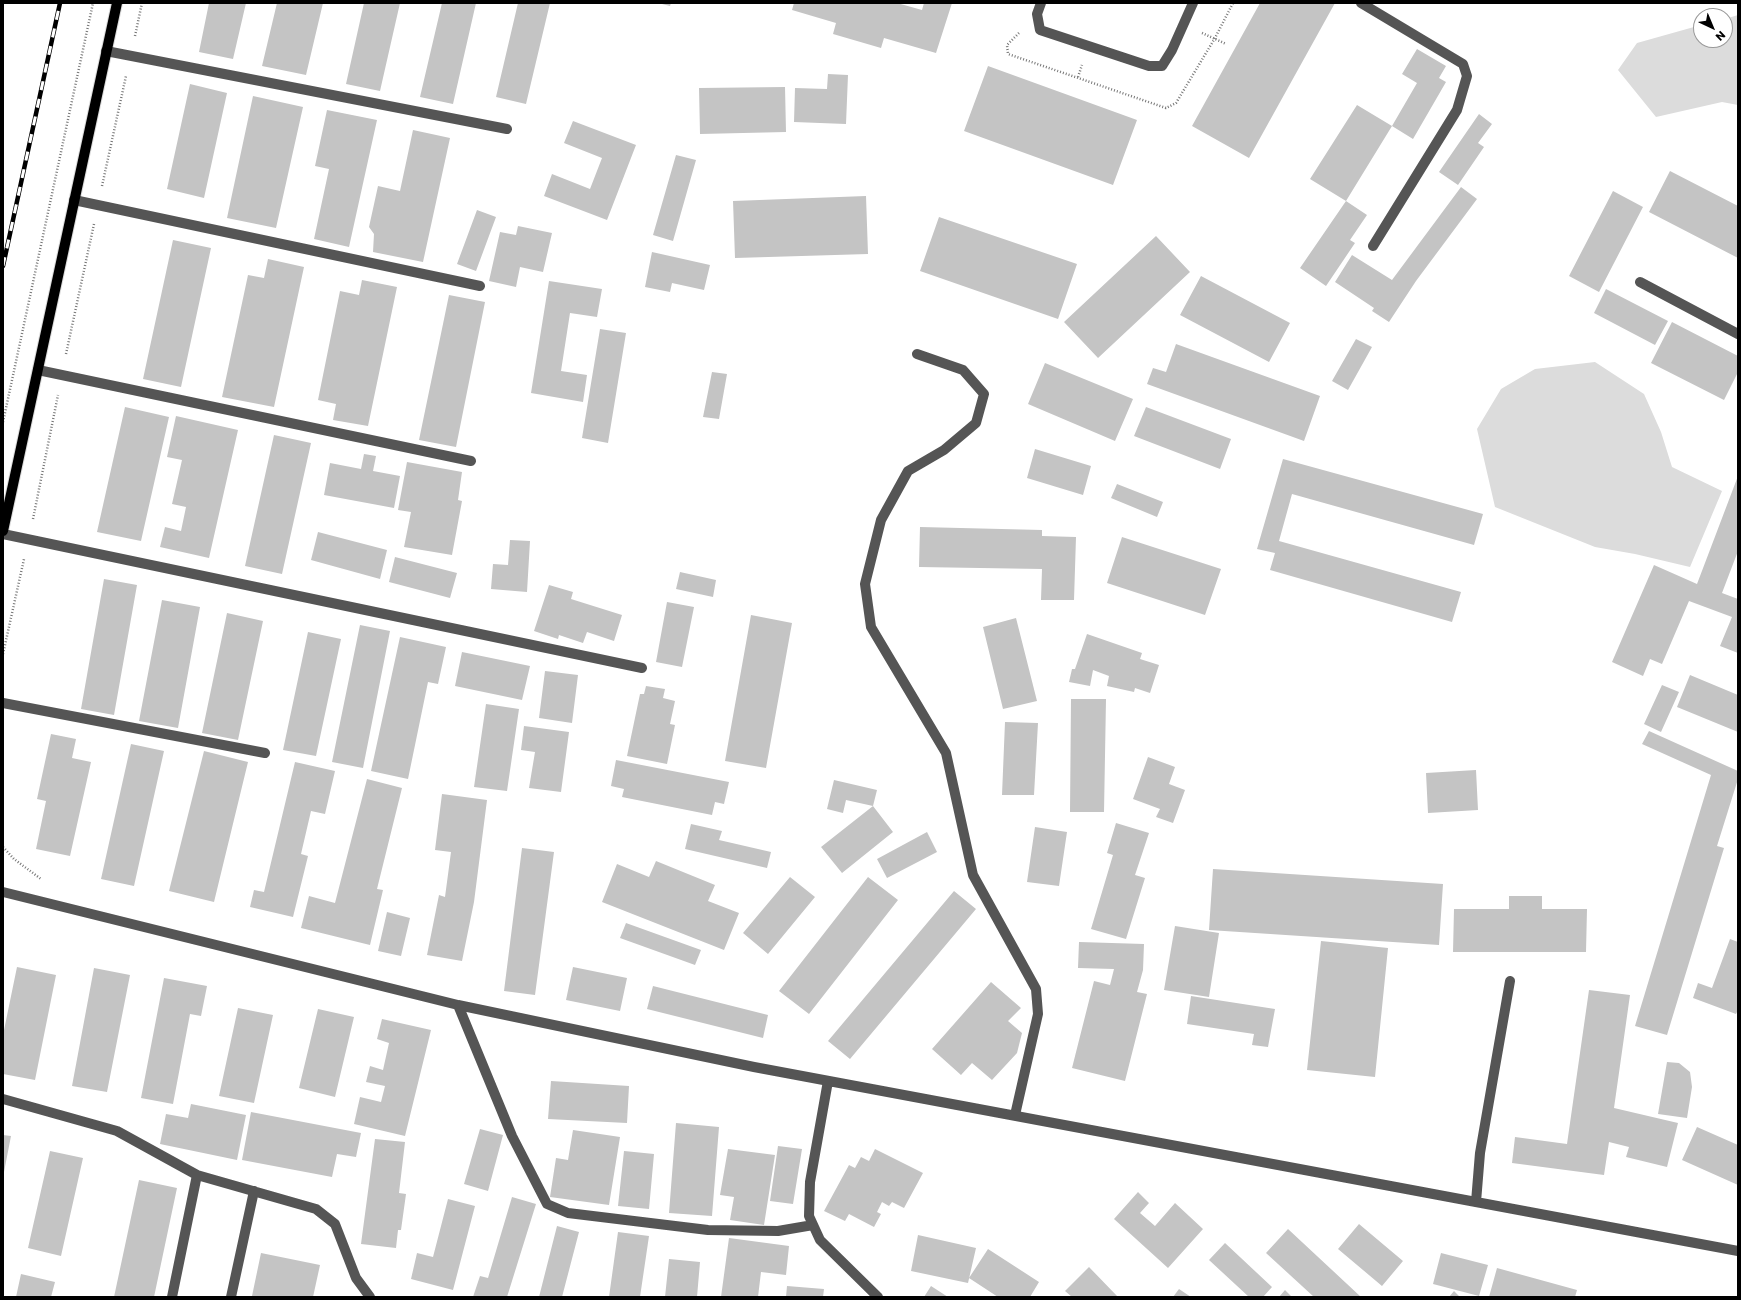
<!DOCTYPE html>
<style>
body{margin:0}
#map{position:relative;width:1741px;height:1300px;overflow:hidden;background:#fff;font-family:Poppins,sans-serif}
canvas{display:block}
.frame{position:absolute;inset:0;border:4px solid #000;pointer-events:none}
.north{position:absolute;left:1693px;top:8px;width:40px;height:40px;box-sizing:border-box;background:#fff;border:1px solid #999;border-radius:50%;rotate:136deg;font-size:11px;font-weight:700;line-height:16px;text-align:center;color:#000}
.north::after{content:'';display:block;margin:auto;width:14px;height:18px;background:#000;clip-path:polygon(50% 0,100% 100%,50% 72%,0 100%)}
</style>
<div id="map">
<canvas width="1741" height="1300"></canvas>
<div class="frame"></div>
<div class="north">N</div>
</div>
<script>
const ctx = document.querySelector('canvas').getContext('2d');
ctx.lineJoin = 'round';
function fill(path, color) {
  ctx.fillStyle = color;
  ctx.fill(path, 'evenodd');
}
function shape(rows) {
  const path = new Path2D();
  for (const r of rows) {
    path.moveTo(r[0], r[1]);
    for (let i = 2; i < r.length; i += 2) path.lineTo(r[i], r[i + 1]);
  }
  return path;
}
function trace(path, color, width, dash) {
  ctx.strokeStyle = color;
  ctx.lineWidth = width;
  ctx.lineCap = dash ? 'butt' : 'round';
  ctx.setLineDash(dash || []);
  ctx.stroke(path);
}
fill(shape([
 [1738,15,1738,105,1722,102,1656,117,1618,70,1637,43,1701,25,1701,40,1725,40,1725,19],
 [1595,362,1644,394,1661,432,1672,467,1722,491,1690,567,1635,554,1595,547,1495,507,1477,429,1501,389,1535,369]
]), '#dcdcdc');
fill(shape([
 [209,3,246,3,233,59,199,52],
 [277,3,323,3,306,75,262,66],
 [364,3,400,3,380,91,346,84],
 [442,3,476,3,453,104,420,97],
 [518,3,550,3,526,104,496,97],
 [658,3,671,3,670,6],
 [794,3,897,3,922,10,924,3,952,3,936,53,884,38,881,48,833,34,836,23,792,10],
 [1260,3,1335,3,1249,158,1192,126],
 [1417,49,1446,66,1439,78,1446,82,1413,139,1392,126,1346,201,1310,179,1357,105,1392,126,1417,83,1402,74],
 [988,66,1137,120,1113,185,964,131],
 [828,74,848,75,846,124,794,122,795,88,827,89],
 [190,84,227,93,204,198,167,189],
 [785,87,786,132,700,134,699,88],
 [253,96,303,107,276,228,227,218],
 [327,110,377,120,349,247,314,239,329,169,315,166],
 [1479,114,1492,124,1478,143,1484,147,1458,185,1439,172],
 [573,121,636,145,607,220,544,196,552,174,590,189,602,158,564,143],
 [413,130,450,138,423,262,373,252,374,234,369,227,378,186,400,191],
 [676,155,696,160,673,241,653,235],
 [1670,171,1738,206,1738,258,1649,212],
 [1461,187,1477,199,1416,281,1389,322,1372,311,1374,308,1335,282,1352,255,1392,280],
 [1613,191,1643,207,1599,292,1569,276],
 [866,196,868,254,735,258,733,201],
 [1346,201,1367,215,1350,240,1355,243,1326,286,1300,268],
 [477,210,496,217,476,271,457,264],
 [939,217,1077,264,1058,319,920,271],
 [518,226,552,233,543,272,520,267,516,287,489,281,500,232,516,235],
 [1156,236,1190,272,1098,358,1064,322],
 [173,240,211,248,181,387,143,379],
 [652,252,710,265,704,290,672,283,670,292,645,287],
 [268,259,304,267,274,407,222,397,248,275,264,278],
 [1201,276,1290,323,1269,362,1180,315],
 [362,280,397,287,368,426,333,420,336,404,318,400,340,291,359,295],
 [549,281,602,289,597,317,570,313,561,371,587,375,583,402,531,393],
 [1606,289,1668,321,1655,345,1594,313],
 [449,295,485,302,456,447,419,440],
 [1672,322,1738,356,1738,372,1724,400,1651,363],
 [600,329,626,333,608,443,582,438],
 [1356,339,1372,347,1348,390,1332,381],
 [1176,344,1320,396,1304,441,1147,384,1153,368,1166,372],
 [1045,363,1133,399,1115,441,1028,404],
 [712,372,727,374,719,419,703,417],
 [125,407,169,417,141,541,97,532],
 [1146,407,1231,439,1220,469,1134,436],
 [176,416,238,430,209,558,160,547,165,527,181,531,186,507,172,504,182,460,167,457],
 [274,435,311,443,282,574,245,566],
 [1035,449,1091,466,1083,495,1027,478],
 [364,454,376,456,373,471,400,476,394,508,324,495,330,463,361,469],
 [1283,459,1483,514,1474,545,1292,494,1279,541,1461,592,1452,622,1270,570,1275,553,1257,549],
 [407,462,462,472,458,500,462,501,452,555,404,547,411,512,398,510],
 [1738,476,1738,551,1722,593,1738,599,1738,653,1720,646,1732,617,1689,601,1662,664,1650,659,1643,676,1612,662,1654,565,1697,584],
 [1117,484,1163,502,1157,517,1111,498],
 [920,527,1042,530,1042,536,1076,537,1074,600,1041,600,1042,569,919,567],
 [318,532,387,550,380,579,311,560],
 [1122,537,1221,569,1205,615,1107,583],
 [510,540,530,541,527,592,491,589,493,564,508,565],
 [395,557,457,573,450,598,389,582],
 [680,572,716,580,713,597,676,589],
 [104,579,137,585,114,715,81,709],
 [549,585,573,592,571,599,622,615,614,641,587,632,583,643,559,635,558,639,534,631],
 [162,600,200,607,178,728,139,721],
 [667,602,694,607,682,667,656,662],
 [227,613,263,621,238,740,202,733],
 [751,615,792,623,766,768,725,761],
 [1016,618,1037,701,1003,709,983,627],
 [360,625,390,631,363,768,332,762],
 [308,632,341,639,316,756,283,750],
 [1087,634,1142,653,1140,659,1159,665,1150,693,1135,688,1134,692,1107,686,1109,676,1093,670,1090,686,1069,682,1072,669,1075,669],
 [400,637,446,647,438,684,428,682,408,779,371,771],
 [462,652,530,666,522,700,455,686],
 [545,671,578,675,572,723,539,718],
 [1690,675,1738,695,1738,732,1677,707],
 [1662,685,1679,692,1661,732,1644,724],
 [646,686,665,689,663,698,675,701,670,724,675,725,667,764,627,756,640,694,644,694],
 [1071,699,1106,699,1104,812,1070,812],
 [486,704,519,709,507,791,474,787],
 [1005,722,1038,723,1034,795,1002,795],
 [524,726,569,732,561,792,529,788,535,752,521,750],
 [1649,731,1738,771,1738,779,1717,846,1724,848,1667,1035,1635,1026,1711,775,1642,744],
 [51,734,76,739,72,758,91,762,70,856,36,849,46,801,37,799],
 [131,744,164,751,134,886,101,879],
 [204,751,248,762,214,902,169,891],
 [1148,757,1175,767,1169,784,1185,790,1173,823,1156,817,1160,809,1133,799],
 [616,760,729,782,724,804,715,802,712,815,622,797,624,789,611,786],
 [295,762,335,771,325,814,311,811,301,854,308,856,293,917,250,907,254,890,264,892],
 [1476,770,1478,810,1428,813,1426,773],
 [367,779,402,788,377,889,383,890,370,945,301,928,309,896,335,903],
 [834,780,877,790,873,806,893,832,842,873,821,847,873,806,846,800,843,813,827,809],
 [442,794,487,800,474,902,462,961,427,955,439,895,445,897,451,852,435,850],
 [1116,823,1149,833,1135,875,1145,878,1126,939,1091,929,1113,855,1107,853],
 [691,824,722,831,719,840,771,852,767,868,685,849],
 [1035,827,1067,832,1059,886,1027,882],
 [927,832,937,852,887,878,877,859],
 [522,848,554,852,535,995,504,991],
 [656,861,715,885,708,901,739,913,724,950,602,902,617,864,649,877],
 [1213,869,1443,884,1439,945,1209,930],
 [790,877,815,897,768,954,743,933],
 [868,877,898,900,809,1014,779,991],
 [954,891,976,909,850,1059,828,1041],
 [1509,896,1542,896,1542,909,1587,909,1586,952,1453,952,1454,909,1509,909],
 [387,912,410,918,401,956,378,951],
 [626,923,701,950,695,965,620,938],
 [1175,926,1219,933,1209,997,1164,990],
 [1730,939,1738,942,1738,1010,1736,1014,1693,998,1698,983,1712,988],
 [1321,941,1388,948,1375,1077,1307,1070],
 [1079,942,1144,944,1143,970,1137,992,1147,994,1125,1081,1072,1068,1094,981,1110,985,1114,969,1078,968],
 [17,967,56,975,35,1080,3,1074,3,1035],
 [573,967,627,978,620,1011,566,1000],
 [94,968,130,975,107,1092,72,1086],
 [164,978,207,986,201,1016,190,1014,173,1104,141,1098],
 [991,982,1021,1008,1008,1021,1022,1033,1017,1053,992,1080,972,1063,961,1075,932,1049],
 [653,986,768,1015,763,1038,647,1009],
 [1589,990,1630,995,1614,1108,1678,1123,1667,1167,1626,1157,1629,1147,1609,1142,1604,1175,1512,1163,1515,1137,1567,1144],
 [1191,996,1275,1009,1268,1047,1252,1045,1254,1034,1187,1024],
 [238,1008,273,1015,254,1103,219,1096],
 [318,1009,354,1017,335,1097,299,1088],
 [382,1019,431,1030,405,1136,354,1124,360,1097,381,1102,385,1086,366,1082,370,1066,383,1070,389,1043,377,1039],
 [1667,1062,1679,1063,1690,1072,1692,1087,1687,1118,1658,1114],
 [551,1081,629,1086,627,1123,548,1119],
 [191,1104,246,1115,237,1160,160,1144,166,1114,188,1118],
 [251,1112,361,1133,356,1157,337,1154,332,1177,242,1160],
 [676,1123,719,1127,712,1216,669,1213],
 [1697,1127,1738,1145,1738,1185,1682,1160],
 [480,1129,503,1135,488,1191,464,1184],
 [573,1130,620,1137,609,1205,550,1197,556,1158,568,1160],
 [3,1135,11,1136,4,1172,3,1171],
 [375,1139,405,1142,399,1193,406,1194,401,1230,398,1230,396,1248,361,1244],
 [778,1146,802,1149,793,1204,770,1201],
 [728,1149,775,1155,764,1225,730,1220,734,1197,720,1195],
 [875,1149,923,1173,904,1208,892,1202,889,1206,882,1202,877,1212,881,1214,874,1227,849,1214,845,1221,824,1211,849,1165,855,1168,861,1157,869,1161],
 [50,1151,83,1158,61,1256,28,1248],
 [624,1151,654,1154,649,1209,618,1206],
 [139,1180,177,1188,154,1297,114,1297],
 [1138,1192,1149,1203,1140,1213,1155,1226,1175,1203,1203,1229,1168,1268,1114,1219],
 [512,1197,536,1204,507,1297,473,1297,480,1276,488,1278],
 [448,1199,475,1206,453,1290,411,1279,417,1253,433,1257],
 [1359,1224,1403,1261,1382,1286,1338,1249],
 [557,1226,579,1232,562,1297,539,1297],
 [1288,1229,1361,1297,1314,1297,1266,1253],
 [618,1232,649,1236,640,1297,609,1297],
 [918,1235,976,1248,968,1283,911,1271],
 [729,1238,789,1246,786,1275,761,1272,758,1297,721,1297],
 [1225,1243,1272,1287,1263,1297,1249,1297,1209,1260],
 [988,1249,1039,1282,1030,1297,998,1297,969,1278],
 [261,1253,320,1265,313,1297,252,1296],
 [1441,1253,1488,1265,1479,1296,1433,1284],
 [669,1259,700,1262,697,1297,665,1297],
 [1089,1267,1118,1297,1072,1297,1065,1291],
 [1497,1268,1577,1290,1575,1297,1489,1297],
 [21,1274,55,1282,51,1297,16,1297],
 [787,1286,824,1289,823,1297,786,1297],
 [931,1286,948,1297,924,1297],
 [1179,1289,1191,1297,1173,1297],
 [1285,1290,1292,1297,1279,1297],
 [1454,1291,1460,1297,1449,1297]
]), '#c4c4c4');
const major = shape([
 [3,531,117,3]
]);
trace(major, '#dbdbdb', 12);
trace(shape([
 [1019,33,1007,45,1008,54,1166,108,1176,103,1215,38,1233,3],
 [1202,33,1226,44],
 [135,36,142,3],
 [1078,77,1082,65],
 [102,186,126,76],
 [66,354,94,224],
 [3,422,93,3],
 [33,519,58,395],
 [3,654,24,559],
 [3,847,14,859,41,879]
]), '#777', 2.5, [1, 2]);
trace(shape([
 [1041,3,1037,14,1040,30,1149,66,1162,66,1172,50,1193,3],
 [1361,3,1463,64,1467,76,1457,110,1373,246],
 [106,51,507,129],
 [74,200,480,286],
 [1640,282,1738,334],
 [917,354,963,370,984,394,976,423,944,450,908,471,881,520,865,584,871,627,946,753,973,875,1036,989,1038,1014,1015,1115],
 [38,370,471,461],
 [3,534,642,668],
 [3,703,265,753],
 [3,892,458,1005,754,1067,1738,1251],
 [458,1005,512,1136,547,1204,568,1213,708,1230,778,1231,813,1225],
 [828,1081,810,1182,809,1216,820,1240,878,1297],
 [3,1099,117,1131,197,1175,172,1297],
 [197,1175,316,1209,335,1224,356,1278,370,1297],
 [1476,1202,1480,1153,1510,981],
 [231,1297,254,1191]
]), '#555', 10);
trace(major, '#000', 10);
const rail = shape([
 [3,266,60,3]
]);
trace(rail, '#000', 4.5);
trace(rail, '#fff', 3, [9]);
</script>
